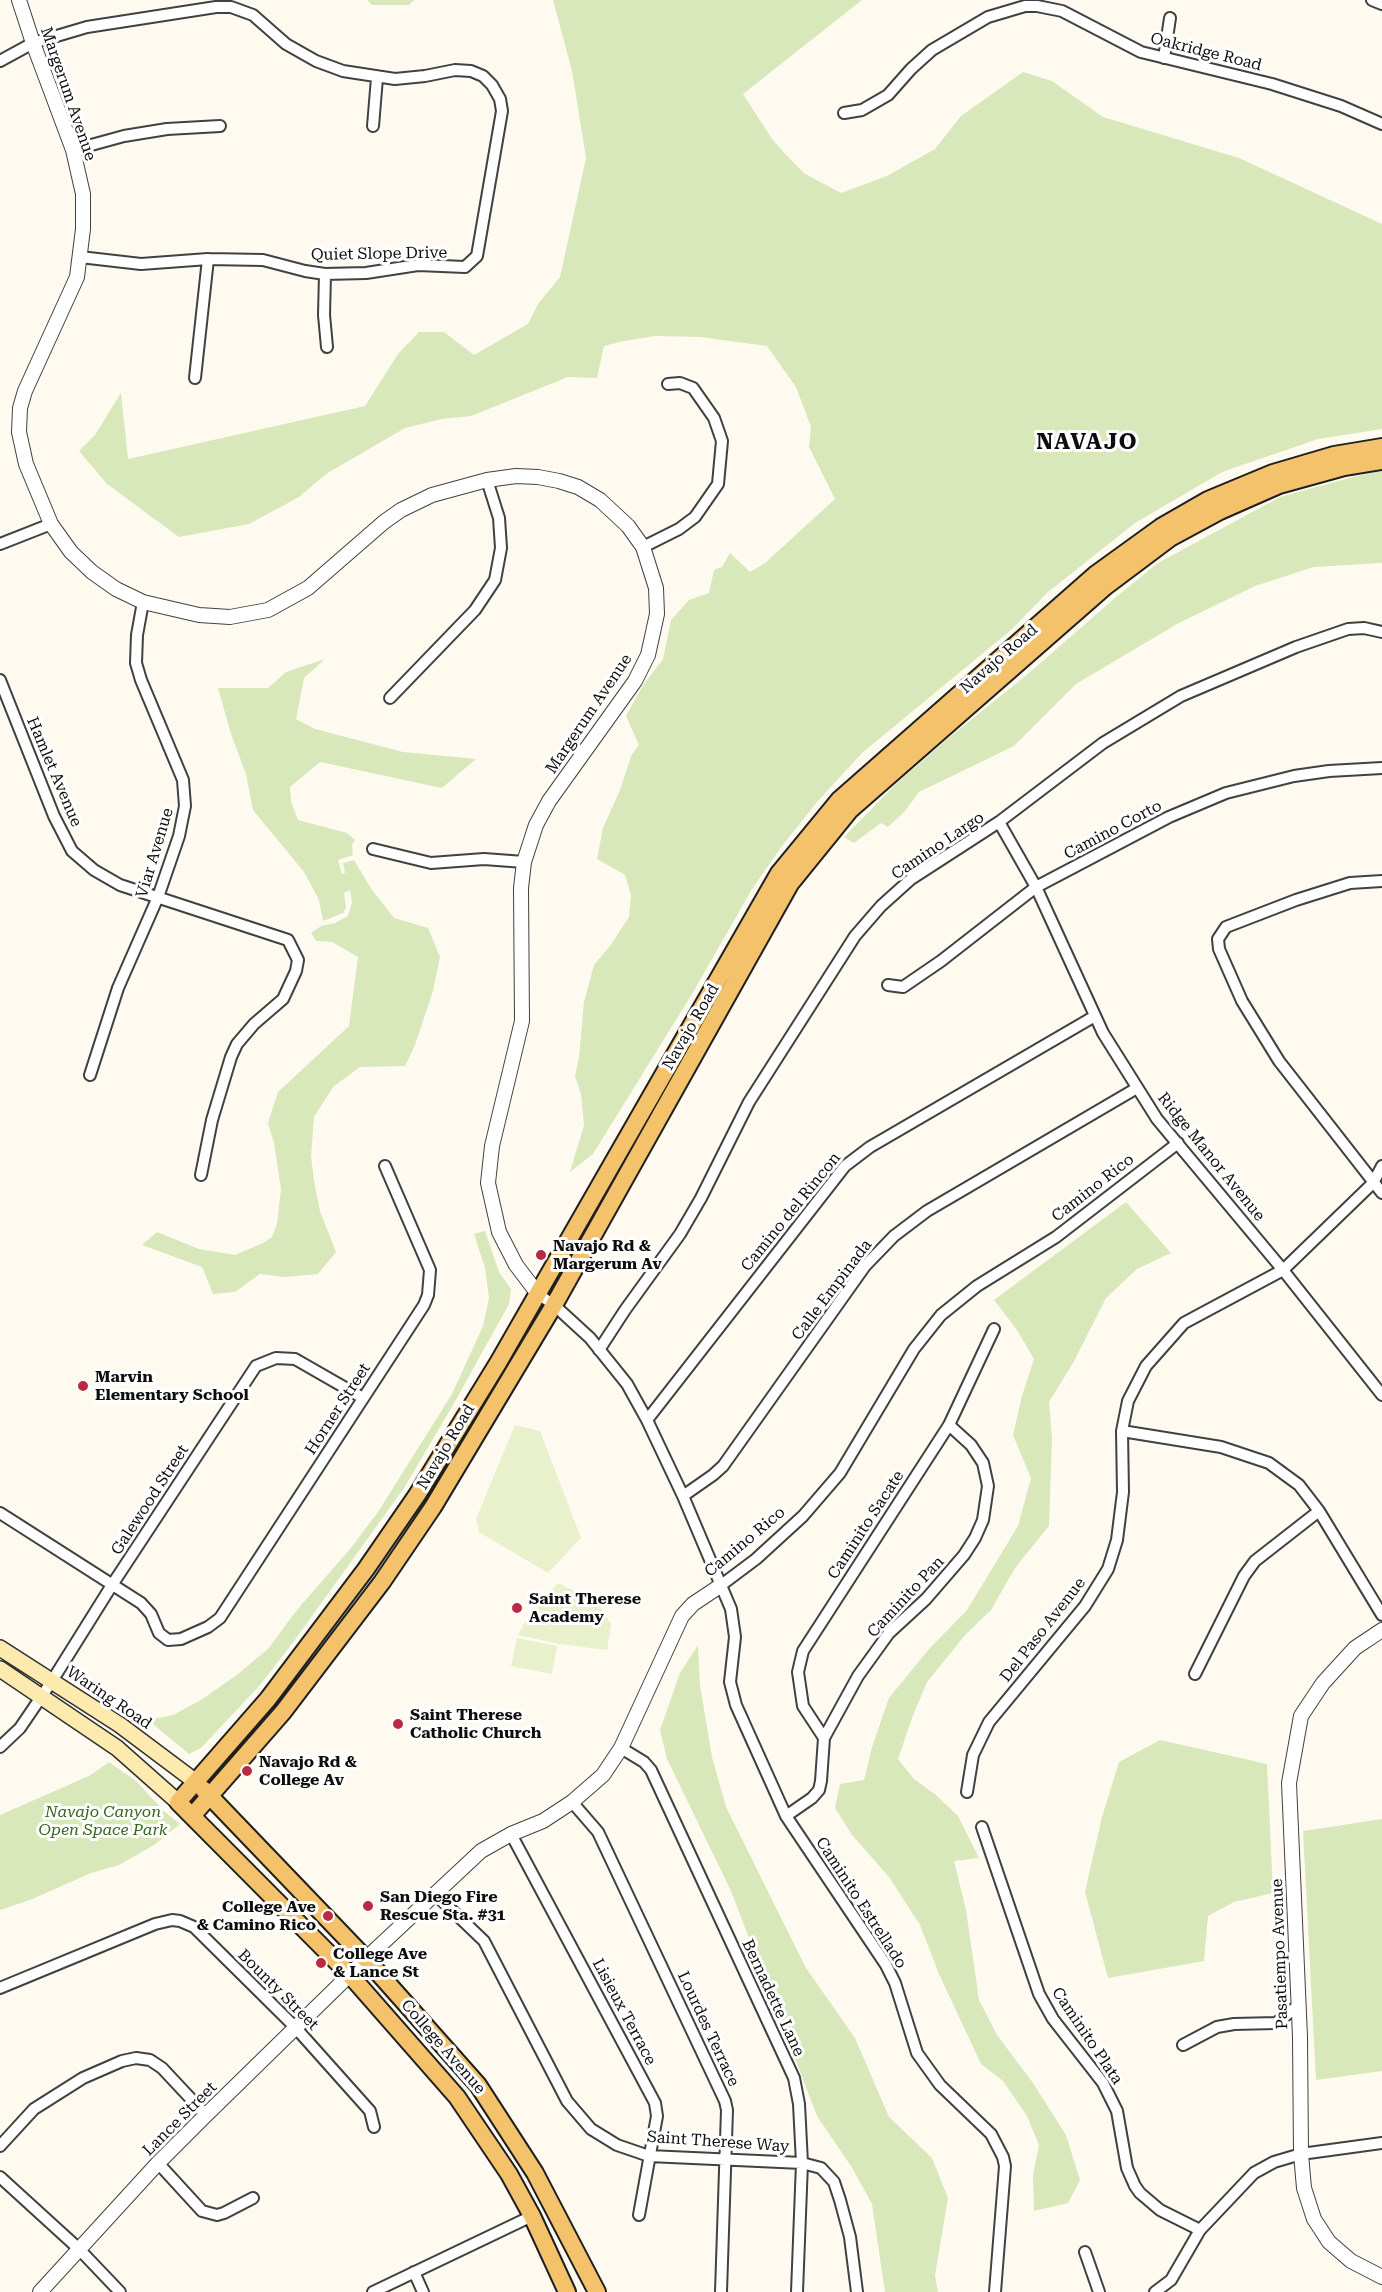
<!DOCTYPE html>
<style>
body{margin:0}
canvas{display:block;background:#fefaf0}
</style>
<canvas width="1382" height="2292"></canvas>
<script>
const ctx = document.querySelector('canvas').getContext('2d');
ctx.lineJoin = 'round';
function fill(path, color) {
  ctx.fillStyle = color;
  ctx.fill(path, 'evenodd');
}
function shape(rows) {
  const path = new Path2D();
  for (const r of rows) {
    path.moveTo(r[0], r[1]);
    for (let i = 2; i < r.length; i += 2) path.lineTo(r[i], r[i + 1]);
  }
  return path;
}
function trace(path, color, width, dash) {
  ctx.strokeStyle = color;
  ctx.lineWidth = width;
  ctx.lineCap = dash ? 'butt' : 'round';
  ctx.setLineDash(dash || []);
  ctx.stroke(path);
}
function write(font, color, halo, rows, align = 'center') {
  ctx.font = font + ' "Roboto Serif",serif';
  ctx.lineWidth = 6;
  ctx.setLineDash([]);
  ctx.textBaseline = 'middle';
  ctx.strokeStyle = halo;
  ctx.fillStyle = color;
  for (const [text, x, y, turn = 0] of rows) {
    ctx.save();
    ctx.translate(x, y);
    ctx.rotate((+turn || 0) * Math.PI / 180);
    ctx.textAlign = isNaN(turn) ? turn : align;
    if (halo) ctx.strokeText(text, 0, 0);
    ctx.fillText(text, 0, 0);
    ctx.restore();
  }
}
fill(shape([
 [367,0,414,0,409,5,372,5],
 [553,0,862,0,743,94,772,139,787,156,805,174,841,193,887,176,935,149,961,116,1023,72,1052,81,1103,117,1239,158,1382,224,1382,429,1318,439,1222,472,1135,523,1048,592,1011,630,862,753,817,802,782,846,752,889,692,994,593,1154,570,1172,584,1125,581,1094,575,1076,579,1057,584,1002,594,965,610,946,629,917,631,895,625,875,597,859,603,828,620,790,631,756,639,745,626,716,644,684,663,659,671,620,689,600,709,593,714,570,722,567,730,553,750,572,765,563,835,499,809,447,811,427,796,387,767,346,700,337,655,336,619,342,604,346,597,378,568,377,471,416,442,419,405,428,326,474,299,497,249,524,179,537,107,484,79,451,95,435,121,393,128,459,365,406,398,354,419,332,444,332,474,355,528,324,538,304,560,277,586,158,572,71],
 [1382,471,1382,563,1314,567,1255,586,1177,624,1076,684,1014,746,919,792,905,811,888,827,881,823,854,843,844,837,897,783,951,736,1029,673,1116,597,1158,563,1280,497,1353,477],
 [325,659,304,678,296,719,315,729,403,752,476,759,442,788,320,762,290,787,291,801,298,820,347,833,355,840,352,845,353,855,338,860,342,874,345,873,343,863,354,860,372,890,394,918,428,928,440,957,433,991,415,1045,405,1066,360,1067,333,1087,314,1117,311,1156,314,1181,320,1211,336,1252,318,1274,284,1277,260,1274,235,1292,213,1294,202,1267,142,1245,157,1232,199,1249,235,1255,263,1243,272,1237,277,1224,281,1189,274,1143,268,1123,278,1092,349,1026,358,957,332,942,316,941,311,933,321,926,335,923,348,916,352,902,350,890,344,893,346,908,343,913,323,921,319,900,304,872,253,810,246,774,231,734,218,688,268,688,286,672],
 [1126,1202,1171,1253,1137,1269,1106,1298,1073,1363,1049,1402,1052,1438,1049,1526,1015,1568,991,1610,966,1634,927,1682,912,1718,898,1759,914,1779,936,1795,958,1816,979,1858,954,1861,966,1910,979,2000,997,2035,1033,2083,1066,2135,1080,2180,1068,2203,1034,2211,1033,2176,1039,2145,1027,2116,1003,2081,981,2064,939,1974,920,1925,889,1877,852,1835,835,1808,840,1784,864,1780,872,1747,889,1698,929,1649,967,1610,1018,1526,1031,1478,1013,1435,1022,1396,1034,1359,1017,1330,994,1300],
 [485,1231,499,1272,511,1289,509,1304,453,1405,404,1488,294,1641,260,1685,201,1748,189,1754,148,1720,173,1715,201,1700,238,1674,269,1648,296,1611,350,1549,378,1512,452,1394,483,1326,489,1298,485,1268,474,1234],
 [698,1645,700,1685,712,1757,726,1807,806,1968,855,2038,889,2117,932,2158,948,2198,935,2275,938,2292,885,2292,872,2204,851,2166,817,2116,731,1891,667,1759,660,1730,680,1673],
 [1160,1740,1267,1764,1273,1893,1234,1902,1208,1916,1204,1961,1108,1978,1085,1892,1102,1817,1119,1762],
 [109,1762,136,1781,164,1811,180,1824,154,1845,119,1865,91,1873,30,1900,0,1910,0,1815,89,1776],
 [1382,1819,1382,2071,1316,2080,1303,1831]
]), '#d8e8bb');
fill(shape([
 [515,1425,540,1431,581,1538,548,1573,479,1532,476,1519],
 [558,1583,598,1603,611,1624,607,1650,560,1644,518,1635,523,1625],
 [517,1638,557,1646,552,1674,511,1666]
]), '#e8f0cc');
const minor = shape([
 [1372,0,1382,4],
 [1164,58,1170,18],
 [0,61,33,43,87,27,216,7,231,7,253,15,286,44,316,61,343,71,395,79,425,76,455,70,471,71,483,76,492,85,500,99,502,111,477,256,465,267,418,265,366,273,325,274,305,271,263,260,208,259,141,264,80,257],
 [844,113,862,110,888,95,911,69,932,50,988,17,1025,6,1037,6,1062,11,1141,52,1272,84,1341,106,1382,124],
 [373,126,377,78],
 [73,150,124,136,167,129,220,126],
 [325,274,324,315,327,347],
 [195,378,208,259],
 [0,544,51,524],
 [643,547,679,529,695,517,718,484,722,441,714,418,693,388,680,383,668,384],
 [0,680,54,816,72,851,94,870,120,885,288,940,298,960,296,971,283,999,254,1024,237,1044,231,1057,212,1120,201,1175],
 [390,698,475,610,495,580,501,548,499,518,487,480],
 [999,822,1036,887,1103,1033,1157,1119,1283,1270,1382,1395],
 [373,849,431,863,484,859,524,862],
 [1382,881,1350,883,1296,900,1226,927,1218,939,1219,949,1242,1001,1279,1061,1382,1193],
 [888,985,903,987,941,961,1036,887,1169,817,1226,793,1294,776,1329,771,1382,768],
 [90,1075,118,988,158,897,179,836,185,806,183,780,141,680,136,663,137,635,143,602],
 [538,1294,554,1305,590,1338,627,1384,647,1420,683,1496,731,1609,735,1637,730,1682,736,1705,786,1816,886,1965,895,1983,917,2053,940,2085,991,2134,1003,2157,1005,2166,995,2292],
 [599,1350,625,1310,680,1234,701,1198,749,1102,855,936,881,906,911,879,999,822,1103,743,1181,696,1296,647,1348,629,1364,628,1382,632],
 [647,1420,845,1166,870,1147,1095,1016],
 [1122,1431,1221,1447,1269,1463,1299,1485,1319,1511,1382,1615],
 [683,1496,713,1475,723,1466,865,1266,894,1236,927,1211,1137,1088],
 [0,1513,141,1603,151,1614,159,1633,168,1640,181,1639,208,1627,220,1618,424,1305,428,1295,430,1270,385,1166],
 [720,1586,756,1559,803,1516,840,1473,914,1349,941,1315,977,1286,1056,1237,1178,1143],
 [1195,1674,1244,1576,1255,1561,1319,1511],
 [824,1738,803,1706,798,1672,803,1651,949,1425,994,1329],
 [0,1747,20,1728,52,1681,112,1585,256,1366,276,1358,295,1359,363,1398],
 [621,1748,644,1762,651,1770,794,2078,799,2104,802,2163,797,2292],
 [967,1792,973,1755,989,1722,1085,1606,1108,1569,1117,1540,1123,1492,1122,1431,1128,1401,1146,1366,1184,1323,1283,1270,1373,1183,1382,1166],
 [572,1802,598,1832,725,2101,727,2110,721,2292],
 [786,1816,812,1798,819,1790,821,1781,824,1738,858,1676,889,1633,926,1599,964,1555,975,1538,983,1520,988,1486,983,1463,971,1445,949,1425],
 [982,1827,1039,1994,1053,2019,1103,2083,1117,2111,1127,2168,1135,2186,1140,2193,1160,2210,1200,2230],
 [511,1834,655,2103,657,2116,639,2215],
 [435,1894,484,1941,567,2101,591,2129,617,2145,649,2156,802,2163,821,2168,834,2182,840,2200,850,2237,857,2292],
 [0,1988,155,1924,172,1920,180,1921,194,1927,295,2027,370,2111,374,2127],
 [1183,2045,1217,2027,1234,2024,1276,2023,1299,2005],
 [0,2146,34,2109,83,2078,122,2061,136,2058,150,2060,162,2068,206,2115],
 [158,2163,202,2211,217,2215,224,2213,253,2198],
 [0,2177,79,2249,120,2292],
 [1085,2252,1099,2292],
 [414,2272,423,2292],
 [373,2292,532,2216],
 [1155,2292,1171,2280,1200,2230,1254,2173,1274,2162,1301,2154,1382,2143]
]);
const tertiary = shape([
 [19,0,33,43,73,150,83,194,83,229,77,277,25,391,20,408,19,432,26,464,51,524,71,552,92,572,116,589,143,602,199,615,230,617,268,610,308,588,384,522,401,510,432,495,487,480,516,476,538,477,559,481,578,487,600,500,628,526,643,547,656,588,657,614,648,655,635,681,549,801,536,825,524,862,521,888,522,1021,492,1146,488,1183,499,1232,516,1265,538,1294],
 [1382,1630,1355,1648,1323,1683,1301,1716,1289,1783,1300,2037,1301,2154,1304,2188,1314,2219,1329,2242,1351,2261,1382,2277],
 [40,2292,158,2163,206,2115,373,1952,481,1851,511,1834,543,1821,572,1802,603,1775,621,1748,682,1616,693,1604,720,1586]
]);
const secondary = shape([
 [0,1648,120,1725,196,1782],
 [0,1669,117,1748,178,1802]
]);
const primary = shape([
 [203,1789,366,1959,478,2085,535,2173,597,2292],
 [193,1815,283,1712,382,1582,433,1507,554,1305,790,884,850,810,1106,586,1170,538,1220,511,1279,485,1344,467,1382,461],
 [567,2292,532,2216,509,2174,457,2097,350,1975,178,1802,268,1699,366,1569,417,1495,498,1363,779,873,839,800,1096,574,1161,527,1208,500,1273,473,1334,455,1382,447]
]);
trace(minor, '#414141', 14);
trace(tertiary, '#414141', 16);
trace(secondary, '#303030', 18);
trace(primary, '#1f1f1f', 20);
trace(minor, '#fff', 10);
trace(tertiary, '#fff', 14);
trace(secondary, '#fceaae', 15);
trace(primary, '#f4c26b', 16);
for (const [x, y, r, color] of [
 [541,1255,6,"#ba2b43"],
 [83,1386,6,"#ba2b43"],
 [517,1608,6,"#ba2b43"],
 [398,1724,6,"#ba2b43"],
 [247,1771,6,"#ba2b43"],
 [368,1906,6,"#ba2b43"],
 [328,1916,6,"#ba2b43"],
 [321,1963,6,"#ba2b43"]
]) {
  const dot = new Path2D();
  dot.arc(x, y, r, 0, 2 * Math.PI);
  ctx.fillStyle = color;
  ctx.fill(dot);
  trace(dot, '#fff', 2);
}
write('16px', '#0e0e0e', '#fff', [
 ["Oakridge Road",1206,52,14],
 ["Margerum Avenue",68,94,71],
 ["Quiet Slope Drive",379,254,-1],
 ["Navajo Road",999,659,-41],
 ["Margerum Avenue",589,714,-56],
 ["Hamlet Avenue",54,772,67],
 ["Camino Corto",1113,830,-28],
 ["Camino Largo",938,846,-34],
 ["Viar Avenue",155,853,-73],
 ["Navajo Road",691,1027,-60],
 ["Ridge Manor Avenue",1211,1157,51],
 ["Camino Rico",1093,1188,-38],
 ["Camino del Rincon",791,1212,-51],
 ["Calle Empinada",832,1290,-53],
 ["Horner Street",338,1409,-57],
 ["Navajo Road",446,1447,-59],
 ["Galewood Street",150,1500,-57],
 ["Caminito Sacate",866,1525,-57],
 ["Camino Rico",745,1542,-40],
 ["Caminito Pan",906,1597,-47],
 ["Del Paso Avenue",1043,1630,-52],
 ["Waring Road",109,1698,34],
 ["Caminito Estrellado",861,1903,57],
 ["Pasatiempo Avenue",1280,1954,-92],
 ["Bounty Street",278,1990,45],
 ["Bernadette Lane",773,1998,65],
 ["Lisieux Terrace",624,2012,62],
 ["Lourdes Terrace",708,2029,65],
 ["Caminito Plata",1087,2036,56],
 ["College Avenue",443,2047,49],
 ["Lance Street",180,2119,-45],
 ["Saint Therese Way",718,2142,4]
]);
write('bold 16px', '#0e0e0e', '#fff', [
 ["Navajo Rd &",553,1246],
 ["Margerum Av",553,1264],
 ["Marvin",95,1377],
 ["Elementary School",95,1395],
 ["Saint Therese",529,1599],
 ["Academy",529,1617],
 ["Saint Therese",410,1715],
 ["Catholic Church",410,1733],
 ["Navajo Rd &",259,1762],
 ["College Av",259,1780],
 ["San Diego Fire",380,1897],
 ["Rescue Sta. #31",380,1915],
 ["College Ave",316,1907,"right"],
 ["& Camino Rico",316,1925,"right"],
 ["College Ave",333,1954],
 ["& Lance St",333,1972]
], 'left');
write('italic 16px', '#376420', '#fff', [
 ["Navajo Canyon",103,1812],
 ["Open Space Park",103,1830]
]);
ctx.letterSpacing = '1.5px';
write('bold 22px', '#0e0e0e', '#fff', [
 ["NAVAJO",1087,443]
]);
ctx.letterSpacing = '0px';
</script>
